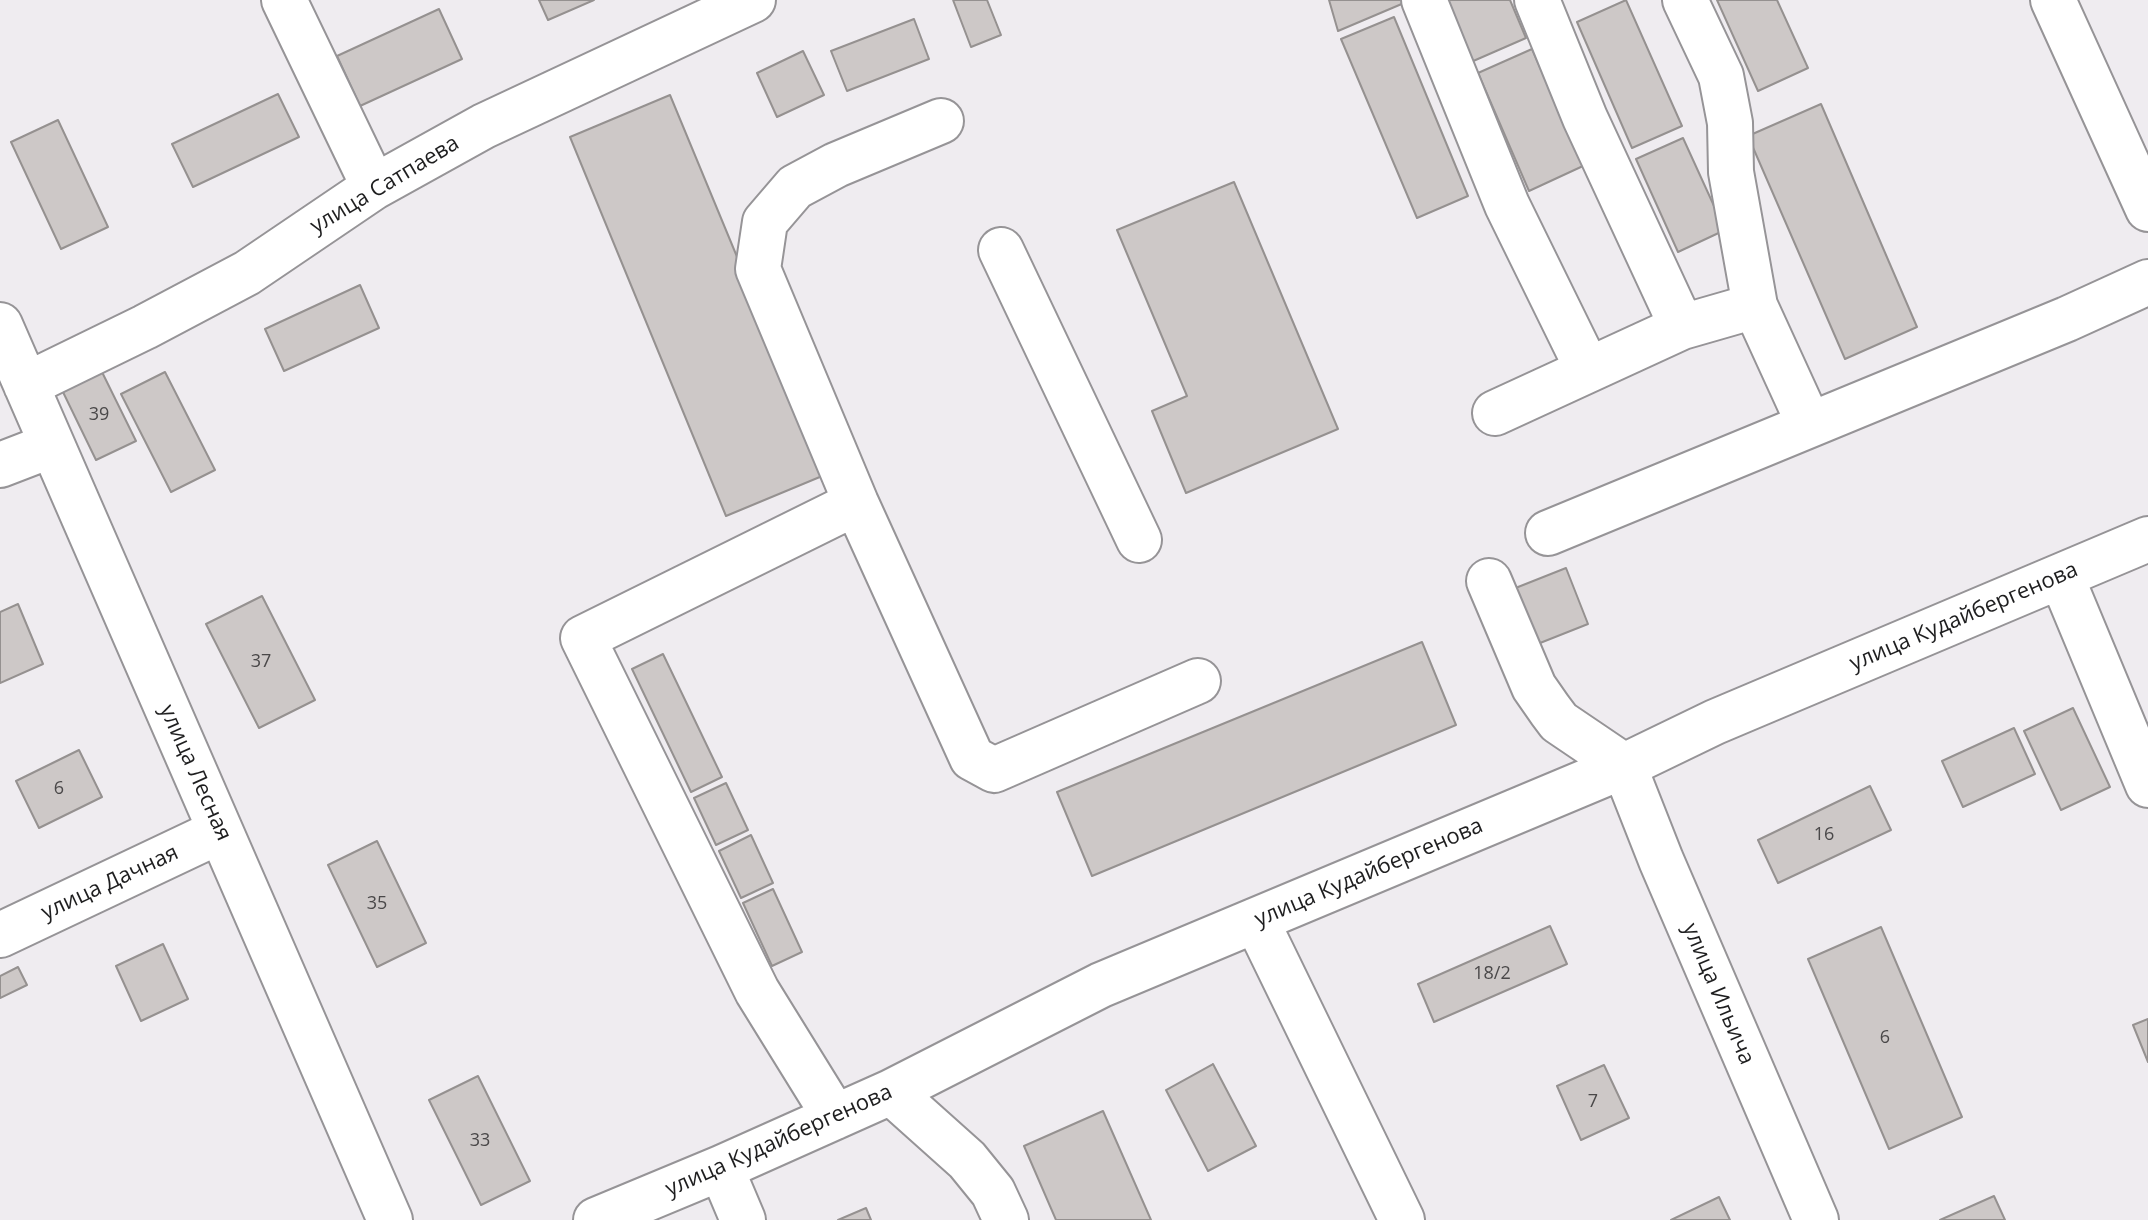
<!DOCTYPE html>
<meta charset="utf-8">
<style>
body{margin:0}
canvas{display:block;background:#efecf0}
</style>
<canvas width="2148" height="1220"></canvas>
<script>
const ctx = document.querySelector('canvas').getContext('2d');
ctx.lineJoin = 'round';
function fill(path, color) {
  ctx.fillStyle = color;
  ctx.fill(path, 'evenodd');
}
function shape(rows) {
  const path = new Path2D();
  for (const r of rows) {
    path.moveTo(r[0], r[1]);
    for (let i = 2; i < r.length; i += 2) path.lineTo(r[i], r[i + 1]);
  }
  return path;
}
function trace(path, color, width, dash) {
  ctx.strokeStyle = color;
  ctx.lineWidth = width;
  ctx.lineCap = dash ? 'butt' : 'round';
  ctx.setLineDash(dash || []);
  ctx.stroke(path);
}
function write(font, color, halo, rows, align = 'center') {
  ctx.font = font + ' "Open Sans",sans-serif';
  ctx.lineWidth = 6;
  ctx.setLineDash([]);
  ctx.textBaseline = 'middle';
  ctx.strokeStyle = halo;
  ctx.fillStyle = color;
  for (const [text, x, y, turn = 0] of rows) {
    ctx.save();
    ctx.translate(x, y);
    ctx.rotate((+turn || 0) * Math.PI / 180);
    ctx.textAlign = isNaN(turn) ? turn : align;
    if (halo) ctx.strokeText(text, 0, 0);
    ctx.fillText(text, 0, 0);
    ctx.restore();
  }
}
const building = shape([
 [539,0,594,0,548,20,539,0],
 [953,0,987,0,1001,35,971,47,953,0],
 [1329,0,1403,0,1404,3,1338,31,1329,0],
 [1444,0,1510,0,1526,38,1471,62,1444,0],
 [1626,0,1682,126,1632,148,1577,22,1626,0],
 [1717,0,1777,0,1808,68,1758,91,1717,0],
 [439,9,462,59,360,106,337,56,439,9],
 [1394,17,1468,196,1417,218,1341,39,1394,17],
 [914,19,929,59,847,91,831,51,914,19],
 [1532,49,1583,166,1529,191,1478,73,1532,49],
 [803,51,824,95,777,117,757,73,803,51],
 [278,94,299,137,193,187,172,144,278,94],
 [670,95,827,474,726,516,570,137,670,95],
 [1821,104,1917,327,1845,359,1748,136,1821,104],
 [58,120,108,227,61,249,11,142,58,120],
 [1683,138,1725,230,1678,252,1636,159,1683,138],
 [1234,182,1338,429,1186,493,1152,411,1187,396,1117,230,1234,182],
 [360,285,379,328,284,371,265,329,360,285],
 [101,370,136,441,96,460,62,390,101,370],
 [165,372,215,470,171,492,121,394,165,372],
 [1566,568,1588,624,1535,645,1513,589,1566,568],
 [262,596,315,700,259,728,206,624,262,596],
 [18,604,43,664,0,683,0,612,18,604],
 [1422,642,1456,725,1092,876,1057,792,1422,642],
 [663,654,722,777,691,792,632,669,663,654],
 [2073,708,2110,787,2061,810,2024,731,2073,708],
 [2014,728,2035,774,1963,807,1942,761,2014,728],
 [79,750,102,797,39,828,16,781,79,750],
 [726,783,748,830,716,845,694,798,726,783],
 [1870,786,1891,830,1778,883,1758,840,1870,786],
 [751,835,773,883,741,898,719,851,751,835],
 [377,841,426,943,377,967,328,865,377,841],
 [773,889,802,952,772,966,743,903,773,889],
 [1550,926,1567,964,1434,1022,1418,984,1550,926],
 [1881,927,1962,1117,1889,1149,1808,959,1881,927],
 [163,944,188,999,141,1021,116,966,163,944],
 [18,967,27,985,0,998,0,976,18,967],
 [2148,1019,2148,1062,2133,1025,2148,1019],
 [1213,1064,1256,1146,1208,1171,1166,1090,1213,1064],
 [1604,1065,1629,1118,1581,1140,1557,1086,1604,1065],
 [478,1076,530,1181,481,1205,429,1100,478,1076],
 [1103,1111,1151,1220,1056,1220,1024,1146,1103,1111],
 [1994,1196,2005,1220,1940,1220,1994,1196],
 [1719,1197,1730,1220,1671,1220,1719,1197],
 [866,1208,871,1220,838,1220,866,1208]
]);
fill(building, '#cdc8c7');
trace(building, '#959190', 2);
const minor = shape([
 [284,0,374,187],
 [1424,0,1507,205,1588,370],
 [1685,0,1721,76,1730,123,1731,172,1755,306,1809,424],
 [2053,0,2148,209],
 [941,121,836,165,795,187,765,222,758,269,856,503,972,758,994,770,1198,681],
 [1001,250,1139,540],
 [0,325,390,1220],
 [1682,327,1755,306],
 [26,385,145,327,247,273,374,187,484,126,753,0],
 [1495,413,1682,327,1585,118,1537,0],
 [0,465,52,445],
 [1548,533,2067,319,2148,282],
 [2061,576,2148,785],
 [1489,581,1534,687,1550,710,1559,722,1624,766],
 [1624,766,1661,860,1816,1220],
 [1256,920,1402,1220],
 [0,935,220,831],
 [891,1092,967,1160,993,1192,1006,1220],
 [835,1117,757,991,583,638,856,503],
 [721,1168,743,1220],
 [596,1220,721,1168,891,1092,1101,985,1624,766,1715,722,2148,539]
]);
trace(minor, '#969497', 48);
trace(minor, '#fff', 44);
write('18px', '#4a4849', null, [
 ["39",99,415],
 ["37",261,662],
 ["6",59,789],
 ["16",1824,835],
 ["35",377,904],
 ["18/2",1492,974],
 ["6",1885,1038],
 ["7",1593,1102],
 ["33",480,1141]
]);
write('22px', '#1e1e1f', '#fff', [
 ["улица Сатпаева",385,185,-31],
 ["улица Кудайбергенова",1964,617,-23],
 ["улица Лесная",195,773,66],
 ["улица Кудайбергенова",1369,873,-23],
 ["улица Дачная",110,883,-25],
 ["улица Ильича",1718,994,67],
 ["улица Кудайбергенова",779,1141,-24]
]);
</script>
